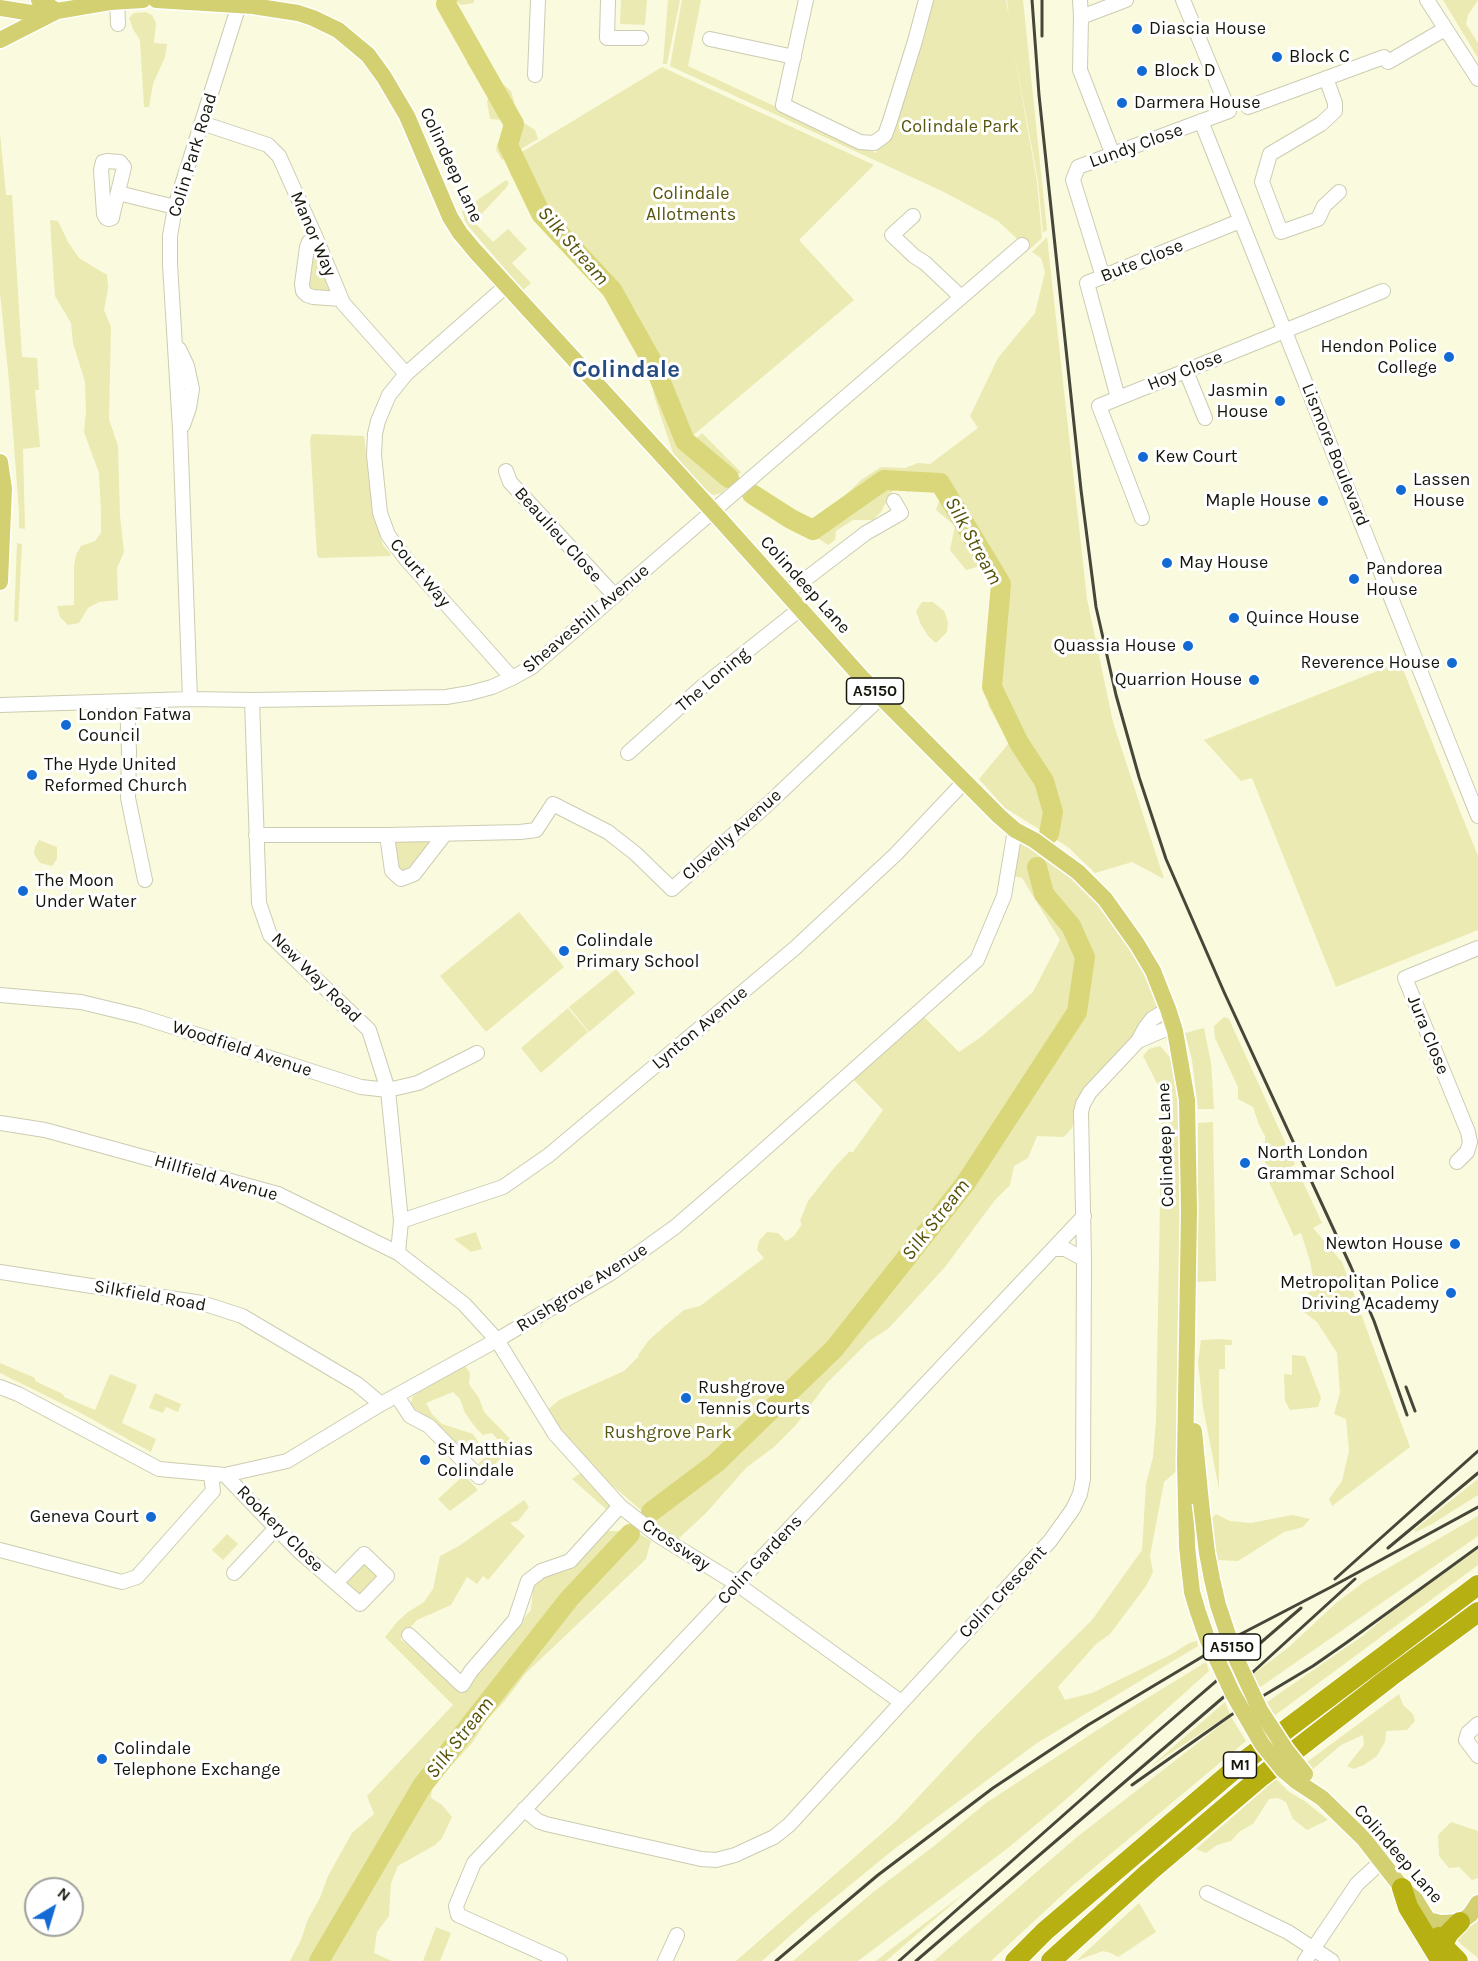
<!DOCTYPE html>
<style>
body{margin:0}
#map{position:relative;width:1478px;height:1961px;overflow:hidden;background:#fafadf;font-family:Karla,sans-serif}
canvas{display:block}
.north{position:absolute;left:24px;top:1877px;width:60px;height:60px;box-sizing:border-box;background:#fff;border:2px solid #a1a19e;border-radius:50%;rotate:38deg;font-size:16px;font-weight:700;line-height:24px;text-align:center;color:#15150c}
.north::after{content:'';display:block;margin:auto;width:21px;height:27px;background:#146ad3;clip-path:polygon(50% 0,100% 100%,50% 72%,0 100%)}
</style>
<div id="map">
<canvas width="1478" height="1961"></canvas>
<div class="north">N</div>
</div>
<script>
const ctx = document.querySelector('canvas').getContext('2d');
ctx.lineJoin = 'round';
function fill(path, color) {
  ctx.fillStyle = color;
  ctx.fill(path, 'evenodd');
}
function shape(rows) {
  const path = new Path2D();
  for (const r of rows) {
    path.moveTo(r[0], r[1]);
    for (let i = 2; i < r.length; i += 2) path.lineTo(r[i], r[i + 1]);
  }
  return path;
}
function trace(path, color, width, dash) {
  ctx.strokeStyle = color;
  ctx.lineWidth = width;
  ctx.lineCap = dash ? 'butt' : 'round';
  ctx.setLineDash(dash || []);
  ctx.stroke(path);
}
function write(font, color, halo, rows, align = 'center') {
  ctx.font = font + ' Karla,sans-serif';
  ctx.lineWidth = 6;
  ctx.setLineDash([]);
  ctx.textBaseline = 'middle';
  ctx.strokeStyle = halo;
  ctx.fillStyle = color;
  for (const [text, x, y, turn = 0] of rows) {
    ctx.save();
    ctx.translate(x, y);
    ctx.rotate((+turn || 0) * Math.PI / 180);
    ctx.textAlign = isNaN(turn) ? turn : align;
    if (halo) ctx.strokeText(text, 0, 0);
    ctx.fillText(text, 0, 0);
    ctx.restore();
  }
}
fill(shape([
 [438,0,474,0,474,3,461,5,456,1,456,14,500,82,511,91,519,120,535,130,538,139,502,160,496,150,497,144,508,130,501,120,490,119,487,102,489,96,467,63,469,48],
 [621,0,647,0,645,25,620,24],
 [668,0,680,0,667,64,663,64],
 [682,0,701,0,688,66,876,153,890,129,930,0,1006,0,1009,18,1007,0,1023,0,1047,230,1043,233,1038,181,1012,40,1037,182,1042,238,1029,250,998,221,944,192,670,66],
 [1443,0,1478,0,1468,15,1466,24,1478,43,1478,58],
 [146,12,152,15,156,23,154,43,167,44,165,57,153,84,149,107,144,107,140,40,133,29,129,18,134,13],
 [662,67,874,165,799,240,854,300,690,438,636,311,545,213,515,156],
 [0,133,6,195,12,195,22,357,37,358,39,390,35,390,40,447,23,449,25,529,19,528,19,511,9,381,0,293],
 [515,168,520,168,543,214,634,313,688,440,692,442,702,433,741,472,722,493,713,495,702,487,673,453,655,399,648,365,634,334,609,296,587,269,567,249,537,222,524,193,510,174],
 [506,180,509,183,506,188,474,222,493,242,508,229,527,249,512,263,531,283,523,290,469,227,465,221,462,211],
 [50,220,58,221,68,242,79,258,107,275,108,288,104,310,111,327,109,419,118,446,120,516,124,552,117,568,118,600,99,602,88,608,79,623,68,625,60,617,57,606,74,605,74,565,76,555,81,546,95,541,101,533,101,511,99,473,84,432,86,411,85,382,73,343,71,323,55,296],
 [1047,237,1087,599,1113,722,1164,879,1132,862,1095,873,1068,847,1005,808,979,779,1009,743,988,705,995,603,995,579,984,565,966,570,950,550,955,526,936,510,941,496,925,485,908,492,902,486,893,490,881,512,873,520,853,520,836,531,835,540,828,545,813,535,795,529,816,524,861,480,881,467,905,468,918,463,930,464,978,428,970,416,998,358,1035,313,1045,272,1041,258,1032,252],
 [316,250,334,294,313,294,306,288,310,253],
 [312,434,364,436,373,513,383,545,391,554,390,556,319,558,317,555,310,439],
 [17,543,22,544,18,622,14,621],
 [922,602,933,602,944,611,948,622,947,632,936,643,929,637,921,625,916,611],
 [1400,662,1478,856,1478,930,1336,987,1252,778,1241,781,1204,740],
 [1015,830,1069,862,1137,945,1157,1002,1158,1015,1075,1116,1072,1128,1064,1137,1037,1136,1028,1158,1014,1166,1010,1185,995,1200,945,1267,888,1329,869,1341,827,1383,796,1425,774,1447,747,1467,706,1513,678,1539,669,1534,613,1486,612,1487,555,1434,543,1414,559,1400,624,1371,639,1356,638,1355,649,1340,666,1325,684,1310,700,1306,764,1258,757,1250,759,1241,767,1232,778,1233,786,1241,794,1236,802,1224,800,1221,808,1201,834,1168,849,1152,853,1152,883,1110,849,1075,920,1013,959,1052,981,1037,1033,992,1060,940,1022,878,1008,875],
 [39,840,57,847,57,859,52,866,40,863,34,854,35,847],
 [391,840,433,842,412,868,402,875,393,866],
 [519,912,564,967,486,1032,440,976],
 [616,969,635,993,589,1032,569,1007],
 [568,1008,588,1032,541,1073,521,1048],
 [1224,1017,1229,1019,1295,1164,1287,1170,1296,1167,1322,1223,1313,1228,1342,1262,1410,1447,1332,1506,1329,1499,1342,1481,1349,1451,1346,1419,1334,1414,1340,1393,1337,1353,1317,1322,1300,1309,1299,1300,1315,1288,1310,1261,1301,1233,1294,1236,1268,1180,1287,1170,1268,1171,1265,1163,1265,1136,1259,1125,1253,1107,1238,1099,1238,1087,1215,1038,1214,1026],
 [1204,1028,1211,1063,1214,1109,1198,1109,1192,1060,1185,1033],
 [1160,1046,1176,1064,1183,1105,1179,1197,1184,1272,1182,1345,1177,1387,1178,1470,1164,1482,1150,1556,1153,1572,1146,1586,1110,1634,1096,1644,1058,1687,1065,1700,1092,1693,1172,1654,1189,1643,1197,1641,1198,1646,1037,1743,893,1850,811,1917,762,1961,736,1961,896,1821,975,1736,1092,1620,1142,1550,1146,1484,1153,1457,1156,1421,1162,1093,1143,1056,1149,1049],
 [1213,1122,1216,1281,1197,1282,1198,1123],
 [476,1232,482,1249,471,1252,454,1239],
 [1220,1339,1232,1340,1232,1345,1225,1345,1225,1369,1219,1369,1219,1489,1203,1407,1198,1362,1201,1340],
 [1292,1355,1305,1356,1321,1398,1318,1407,1290,1410,1285,1401,1284,1374,1292,1375],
 [0,1363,35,1378,35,1381,63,1394,64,1397,95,1410,110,1374,137,1385,122,1423,156,1439,151,1452,77,1411,0,1373],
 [464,1364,470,1373,469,1384,479,1398,484,1412,520,1449,519,1454,503,1446,492,1433,483,1435,476,1428,465,1413,460,1399,453,1392,426,1403,432,1414,442,1424,473,1434,479,1443,472,1454,457,1448,425,1416,410,1405,413,1396],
 [155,1393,181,1404,178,1412,166,1407,163,1413,149,1408],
 [496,1446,503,1452,501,1458,488,1471,480,1469,477,1465],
 [582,1472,610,1506,607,1510,572,1479],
 [464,1475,478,1490,450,1511,438,1499],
 [1478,1479,1478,1495,1432,1524,1416,1532,1414,1530],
 [524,1500,529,1507,518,1521,510,1523,525,1536,488,1580,483,1576,477,1584,467,1577,451,1605,417,1620,400,1639,464,1690,531,1610,533,1587,539,1578,570,1568,601,1531,635,1531,651,1541,646,1559,526,1673,504,1702,486,1721,473,1742,432,1787,431,1798,442,1805,452,1817,442,1838,435,1845,398,1866,391,1883,389,1916,377,1932,374,1953,392,1961,290,1961,301,1940,308,1919,320,1898,328,1876,352,1833,374,1814,367,1796,453,1705,385,1637,397,1622,408,1612,424,1602,433,1589,440,1556,459,1546],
 [1216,1514,1230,1521,1251,1523,1292,1515,1310,1519,1303,1527,1284,1532,1238,1561,1217,1560,1210,1545,1211,1519],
 [1478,1516,1478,1536,1259,1688,1252,1675,1289,1647,1336,1603,1364,1582],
 [227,1534,238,1544,223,1560,212,1550],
 [1478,1549,1478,1565,1274,1716,1267,1702,1364,1635,1397,1607],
 [364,1558,383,1575,360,1600,342,1583],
 [1206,1662,1209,1671,1063,1802,1008,1848,858,1961,793,1961,872,1893,934,1846,986,1803,1131,1708],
 [1399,1694,1403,1705,1413,1714,1415,1721,1407,1730,1386,1731,1385,1742,1377,1756,1364,1765,1353,1769,1347,1766,1364,1745,1363,1735,1341,1745,1313,1769,1307,1762],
 [1225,1702,1230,1714,1172,1752,1150,1767],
 [1231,1717,1246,1741,1072,1886,991,1961,934,1961,1077,1837],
 [1276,1779,1288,1791,1306,1802,1328,1820,1307,1830,1293,1819,1286,1802,1278,1798,1269,1799,1253,1824,1240,1831,1231,1841,1217,1845,1206,1853,1196,1849],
 [1451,1822,1478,1831,1478,1878,1472,1880,1459,1867,1449,1868,1439,1856,1438,1835],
 [966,1892,886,1961,876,1961,895,1946],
 [1139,1903,1156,1932,1118,1957,1111,1953,1103,1951,1076,1961],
 [1478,1916,1478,1958,1462,1945,1453,1936],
 [436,1927,451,1933,440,1961,423,1961]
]), '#ebeab2');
trace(shape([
 [447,0,446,4,514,124,508,145,541,214,612,290,654,365,685,441,729,478],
 [752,494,791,519,813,530,884,480,940,483,1001,584,992,687,1019,743,1044,781,1053,812,1049,834],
 [651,1512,716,1463,834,1349,965,1184,1077,1012,1085,957,1071,926,1044,894,1037,867],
 [319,1961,422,1786,569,1599,630,1534]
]), '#d9d779', 20);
const minor = shape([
 [117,0,118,24],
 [608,0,607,38,641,38],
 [806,0,783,105,860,142,874,143,885,135,890,121,915,41,926,0],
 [1080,0,1081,17],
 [1427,0,1478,79],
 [710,39,794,57],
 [535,75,538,0],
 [1326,78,1335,103,1335,111,1321,124,1270,154,1262,182,1281,232,1318,219,1324,206,1339,192],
 [1248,107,1384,57,1388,62,1445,29],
 [1201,121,1478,816],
 [202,123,268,145,279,156,316,238,343,303,406,374],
 [1113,155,1080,70,1081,17,1126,0],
 [107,161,120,162,124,167,113,213,112,218,109,219,106,218,104,214,101,170,103,162,107,161],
 [118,193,175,207],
 [913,216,892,235,914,256,925,263,961,297],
 [316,238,309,242,307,247,302,284,303,291,307,295,313,297,341,299],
 [1103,277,1073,180,1078,167,1229,111,1183,0],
 [506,286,406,374,389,395,378,421,375,434,374,455,380,513,388,535,406,559,512,678],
 [179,349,187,366,192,389,189,408,183,425],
 [1186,371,1205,418],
 [1118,398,1087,283,1240,221],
 [506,471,510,482,615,596],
 [1142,518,1099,406,1383,291],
 [786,594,866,533,901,513,894,501],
 [190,699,180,429,170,264,170,236,175,207,239,5],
 [252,700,259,903,270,935,369,1030,388,1090,401,1221,398,1253],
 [127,701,129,752,128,798,145,880],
 [0,705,190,699,252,700,446,697,470,693,492,687,512,678,532,667,1022,245],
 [628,753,703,686,800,609],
 [256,835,387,835,520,832,536,830,553,804,608,832,636,854,672,889,768,804,881,697],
 [387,835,392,871,401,879,414,874,445,834],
 [0,995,81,1002,139,1016,361,1087,388,1090,418,1083,477,1053],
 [1168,1009,1152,1019,1145,1028,1138,1041,1173,1026],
 [0,1123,45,1130,278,1194,398,1253,464,1304,497,1340,555,1434,620,1506,656,1534,737,1584,901,1702],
 [1457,1162,1467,1152,1470,1142,1468,1132,1405,978,1478,948],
 [401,1221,503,1187,549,1155,795,948,896,854,964,782],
 [1053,1249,1065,1249,1084,1259],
 [0,1272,202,1303,242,1316,357,1384,381,1404],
 [0,1387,18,1394,159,1469,225,1475,287,1461,381,1404,497,1340,611,1273,675,1227,748,1164,977,960,1004,896,1015,830],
 [397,1396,410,1416,429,1426,479,1477],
 [225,1475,276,1528,301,1553,360,1604,387,1576,364,1554,336,1583],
 [0,1550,122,1582,137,1577,213,1491,211,1474],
 [234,1573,276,1528],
 [409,1635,462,1685,471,1671,515,1620,528,1581,541,1571,570,1561,620,1506],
 [1478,1724,1468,1733,1466,1740,1478,1756],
 [524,1809,538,1821,546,1824,701,1859,716,1860,735,1855,774,1837,789,1825,1050,1541,1073,1509,1080,1494,1083,1479,1084,1259,1081,1112,1083,1104,1090,1092,1138,1041],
 [1207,1893,1288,1932,1332,1961],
 [560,1961,458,1915,456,1906,474,1863,1084,1216],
 [665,1961,677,1935],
 [1305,1961,1357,1884,1382,1861]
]);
const major = shape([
 [39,0,57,11],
 [156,0,253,6,298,13,313,18,338,30,368,55,384,77,407,116,450,217,460,233,475,251,719,518,863,679,999,816,1015,830,1034,840,1078,872,1105,899,1137,944,1153,971,1168,1009,1175,1031,1187,1100,1189,1210,1185,1463,1187,1547],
 [0,8,38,14,43,17],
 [0,40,57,11,110,2,143,0],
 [0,462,4,489,0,582],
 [1194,1431,1201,1503],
 [1296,1781,1322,1798,1364,1839,1402,1888,1415,1899,1428,1920,1441,1923,1460,1922,1470,1915,1478,1903]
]);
const highway = shape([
 [1402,1888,1408,1907,1441,1961],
 [1439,1937,1446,1949,1458,1961],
 [1443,1944,1449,1933,1460,1922],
 [1015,1961,1045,1931,1243,1762,1478,1585],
 [1051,1961,1149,1872,1262,1776,1390,1677,1478,1612]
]);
trace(minor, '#ccccb2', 16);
trace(major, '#fff', 19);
trace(highway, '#fff', 22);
trace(minor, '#fff', 14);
trace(major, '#d3d071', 16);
trace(highway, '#b6b013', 20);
trace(shape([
 [1032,0,1039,95,1081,490,1096,607,1116,695,1139,777,1166,859,1224,992,1351,1267,1374,1321,1407,1415],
 [1042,36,1042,0],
 [1406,1387,1415,1411],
 [1388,1548,1478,1473],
 [1335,1579,1478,1451],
 [1132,1785,1231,1715,1313,1666,1346,1643,1478,1547],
 [776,1961,878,1875,993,1788,1088,1725,1237,1636,1333,1586,1478,1507],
 [899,1961,1156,1733,1301,1608],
 [916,1961,1254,1671,1355,1579]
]), '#464639', 3);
const majorBridge = shape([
 [1201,1503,1207,1553,1212,1579,1218,1605,1235,1656,1260,1710,1286,1750,1305,1774],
 [1187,1547,1192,1592,1198,1612,1207,1638,1233,1694,1262,1744,1283,1770,1296,1781]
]);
trace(majorBridge, '#fff', 19, []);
trace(majorBridge, '#d3d071', 16);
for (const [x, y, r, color] of [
 [1137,29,6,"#146ad3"],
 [1277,57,6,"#146ad3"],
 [1142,71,6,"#146ad3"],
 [1122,103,6,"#146ad3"],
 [1449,357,6,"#146ad3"],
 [1280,401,6,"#146ad3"],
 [1143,457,6,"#146ad3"],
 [1401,490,6,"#146ad3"],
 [1323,501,6,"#146ad3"],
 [1167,563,6,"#146ad3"],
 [1354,579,6,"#146ad3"],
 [1234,618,6,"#146ad3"],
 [1188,646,6,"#146ad3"],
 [1452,663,6,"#146ad3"],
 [1254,680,6,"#146ad3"],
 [66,725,6,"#146ad3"],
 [32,775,6,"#146ad3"],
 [23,891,6,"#146ad3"],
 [564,951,6,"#146ad3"],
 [1245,1163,6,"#146ad3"],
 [1455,1244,6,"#146ad3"],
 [1451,1293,6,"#146ad3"],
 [686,1398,6,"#146ad3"],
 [425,1460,6,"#146ad3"],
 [151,1517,6,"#146ad3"],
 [102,1759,6,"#146ad3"]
]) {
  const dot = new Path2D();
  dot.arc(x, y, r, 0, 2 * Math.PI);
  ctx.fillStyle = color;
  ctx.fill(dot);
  trace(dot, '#fff', 2);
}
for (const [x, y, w] of [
 [875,691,57],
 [1232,1647,57],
 [1240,1765,33]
]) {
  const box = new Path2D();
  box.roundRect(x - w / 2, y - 13, w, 26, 4.5);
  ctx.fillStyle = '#fff';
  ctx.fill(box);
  trace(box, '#15150c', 1.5);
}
write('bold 16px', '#15150c', null, [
 ["A5150",875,691],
 ["A5150",1232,1647],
 ["M1",1240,1765]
]);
write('18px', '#15150c', '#fff', [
 ["Diascia House",1149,29],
 ["Block C",1289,57],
 ["Block D",1154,71],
 ["Darmera House",1134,103],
 ["Hendon Police",1437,347,"right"],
 ["College",1437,368,"right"],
 ["Jasmin",1268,391,"right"],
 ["House",1268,412,"right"],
 ["Kew Court",1155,457],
 ["Lassen",1413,480],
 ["House",1413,501],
 ["Maple House",1311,501,"right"],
 ["May House",1179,563],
 ["Pandorea",1366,569],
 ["House",1366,590],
 ["Quince House",1246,618],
 ["Quassia House",1176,646,"right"],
 ["Reverence House",1440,663,"right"],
 ["Quarrion House",1242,680,"right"],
 ["London Fatwa",78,715],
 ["Council",78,736],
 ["The Hyde United",44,765],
 ["Reformed Church",44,786],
 ["The Moon",35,881],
 ["Under Water",35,902],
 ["Colindale",576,941],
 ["Primary School",576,962],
 ["North London",1257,1153],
 ["Grammar School",1257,1174],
 ["Newton House",1443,1244,"right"],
 ["Metropolitan Police",1439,1283,"right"],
 ["Driving Academy",1439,1304,"right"],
 ["Rushgrove",698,1388],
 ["Tennis Courts",698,1409],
 ["St Matthias",437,1450],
 ["Colindale",437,1471],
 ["Geneva Court",139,1517,"right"],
 ["Colindale",114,1749],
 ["Telephone Exchange",114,1770]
], 'left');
write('18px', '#57550d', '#fff', [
 ["Colindale Park",960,127],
 ["Colindale",691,194],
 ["Allotments",691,215],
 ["Rushgrove Park",668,1433]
]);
write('18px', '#15150c', '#fff', [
 ["Lundy Close",1136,146,-20],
 ["Colin Park Road",193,155,-73],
 ["Colindeep Lane",451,165,65],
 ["Manor Way",313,234,67],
 ["Bute Close",1142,261,-22],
 ["Hoy Close",1185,371,-22],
 ["Lismore Boulevard",1335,455,68],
 ["Beaulieu Close",558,535,48],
 ["Court Way",420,573,50],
 ["Colindeep Lane",805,585,48],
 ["Sheaveshill Avenue",586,619,-40],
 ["The Loning",713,680,-40],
 ["Clovelly Avenue",732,835,-42],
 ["New Way Road",316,978,45],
 ["Lynton Avenue",700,1028,-40],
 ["Jura Close",1428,1035,68],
 ["Woodfield Avenue",242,1049,18],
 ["Colindeep Lane",1166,1145,-92],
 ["Hillfield Avenue",216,1178,16],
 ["Rushgrove Avenue",582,1288,-32],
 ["Silkfield Road",150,1296,10],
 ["Rookery Close",280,1529,45],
 ["Crossway",676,1545,34],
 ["Colin Gardens",760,1560,-47],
 ["Colin Crescent",1003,1592,-47],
 ["Colindeep Lane",1398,1854,49]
]);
write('italic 20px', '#555208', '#fff', [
 ["Silk Stream",573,246,49],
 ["Silk Stream",973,541,61],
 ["Silk Stream",936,1220,-52],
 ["Silk Stream",460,1738,-52]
]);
write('bold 24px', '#254b80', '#fff', [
 ["Colindale",626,370]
]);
</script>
